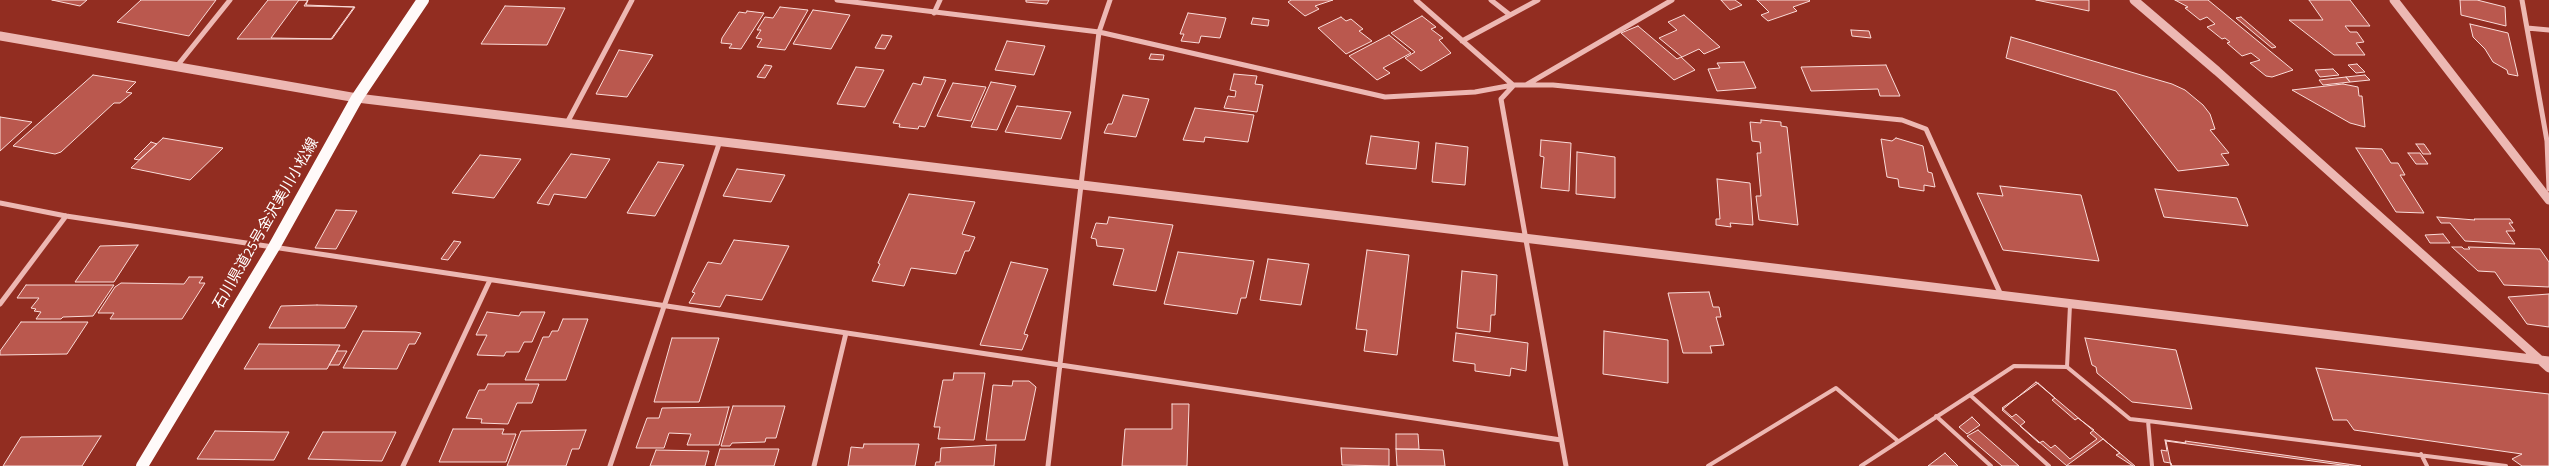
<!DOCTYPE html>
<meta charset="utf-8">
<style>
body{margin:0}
canvas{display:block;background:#922d21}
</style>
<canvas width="2549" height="466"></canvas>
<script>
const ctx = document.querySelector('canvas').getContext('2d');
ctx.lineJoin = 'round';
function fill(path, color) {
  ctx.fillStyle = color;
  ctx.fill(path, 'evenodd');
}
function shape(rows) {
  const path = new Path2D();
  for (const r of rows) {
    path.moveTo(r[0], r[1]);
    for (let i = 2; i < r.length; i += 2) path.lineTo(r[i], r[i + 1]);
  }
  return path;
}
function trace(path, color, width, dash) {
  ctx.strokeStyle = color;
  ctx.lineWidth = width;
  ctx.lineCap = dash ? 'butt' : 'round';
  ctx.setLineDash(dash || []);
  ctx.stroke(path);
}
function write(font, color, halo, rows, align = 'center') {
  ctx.font = font + ' "Source Sans 3","Noto Sans JP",sans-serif';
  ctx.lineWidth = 4;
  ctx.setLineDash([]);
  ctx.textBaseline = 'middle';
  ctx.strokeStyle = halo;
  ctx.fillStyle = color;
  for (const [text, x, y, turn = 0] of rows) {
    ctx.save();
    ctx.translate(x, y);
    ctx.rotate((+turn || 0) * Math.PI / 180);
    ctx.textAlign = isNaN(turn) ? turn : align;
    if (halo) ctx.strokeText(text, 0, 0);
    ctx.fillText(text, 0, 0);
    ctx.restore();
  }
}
const building = shape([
 [52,0,87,0,80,6,52,0],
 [141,0,216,0,189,36,117,22,141,0],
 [268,0,308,0,306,5,354,7,331,39,237,39,268,0],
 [299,0,308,0,304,6,355,7,332,39,271,38,299,0],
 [1026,0,1049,0,1047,4,1026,2,1026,0],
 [1291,0,1333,0,1315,6,1319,9,1305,16,1288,2,1291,0],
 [1721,0,1735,0,1742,5,1730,10,1721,0],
 [1757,0,1809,0,1810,1,1793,7,1797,11,1768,21,1761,15,1769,12,1757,0],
 [2036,0,2089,0,2089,11,2036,0],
 [2175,0,2208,0,2293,70,2272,77,2266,76,2250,63,2260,60,2251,53,2242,56,2227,43,2230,42,2225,38,2222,39,2207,27,2215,24,2207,17,2200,20,2185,8,2188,7,2175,0],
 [2309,0,2350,0,2370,26,2345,26,2350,32,2357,32,2364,42,2356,43,2365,55,2334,55,2289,20,2323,20,2309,0],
 [2460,0,2477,0,2505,7,2506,26,2461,15,2460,0],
 [505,6,565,8,547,45,481,44,505,6],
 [780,7,808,10,785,50,757,47,762,39,756,38,761,30,757,30,765,17,773,18,780,7],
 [813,10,850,15,831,49,793,44,813,10],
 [747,11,764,13,741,49,729,48,732,44,721,43,722,38,739,12,746,13,747,11],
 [1188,13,1226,18,1220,38,1201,36,1199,43,1181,41,1184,34,1180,34,1188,13],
 [1684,15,1720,47,1704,54,1699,49,1682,57,1659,38,1677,30,1668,22,1684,15],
 [1422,16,1436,27,1431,29,1443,38,1439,40,1451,53,1421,71,1405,58,1415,52,1391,33,1422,16],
 [1341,17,1346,21,1351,19,1363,29,1359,31,1372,41,1346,54,1318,28,1341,17],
 [2241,17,2276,47,2272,48,2236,18,2241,17],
 [1253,18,1269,20,1268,26,1251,24,1253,18],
 [2470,24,2508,33,2518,76,2508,74,2507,70,2493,62,2485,49,2473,37,2470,24],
 [1638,26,1677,59,1681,57,1695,70,1674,80,1621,33,1638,26],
 [1851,30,1869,31,1871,38,1852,36,1851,30],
 [882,35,892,36,885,49,875,48,882,35],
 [1389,35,1411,53,1383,68,1390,73,1377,80,1349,56,1389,35],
 [2011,37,2172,84,2185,90,2203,105,2210,114,2215,129,2210,130,2229,153,2221,154,2229,165,2178,171,2116,91,2006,58,2011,37],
 [1007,41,1045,46,1034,75,995,70,1007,41],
 [619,50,653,55,627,97,596,94,619,50],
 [1151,54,1164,55,1163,60,1149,59,1151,54],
 [1744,62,1756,88,1717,91,1708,69,1720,68,1717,63,1744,62],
 [2357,64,2365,72,2356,73,2348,65,2357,64],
 [765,65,772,66,765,78,757,77,765,65],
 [1886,65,1900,96,1880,96,1878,89,1811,91,1801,67,1886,65],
 [856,67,884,70,865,107,837,104,856,67],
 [2333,69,2339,75,2320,77,2315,70,2333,69],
 [1234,74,1257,76,1255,84,1263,85,1257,112,1224,108,1228,96,1235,97,1236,91,1230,90,1234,74],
 [93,75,136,82,126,92,132,93,120,103,114,103,61,152,55,154,13,146,93,75],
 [2365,75,2370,80,2350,82,2346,77,2365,75],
 [924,77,946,80,925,127,919,126,918,129,899,127,900,124,893,123,913,83,921,85,924,77],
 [2346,77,2350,82,2323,85,2319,80,2346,77],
 [991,82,1016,86,997,130,971,127,991,82],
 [953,83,986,87,971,121,937,116,953,83],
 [2343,84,2358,87,2359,96,2362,96,2365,127,2350,123,2292,90,2343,84],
 [1123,95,1149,99,1136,137,1104,133,1108,124,1112,124,1123,95],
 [1017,106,1071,112,1061,139,1005,132,1017,106],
 [1195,108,1254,115,1248,142,1205,137,1204,142,1183,140,1195,108],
 [0,117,32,122,0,151,0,117],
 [1761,120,1781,122,1781,126,1787,127,1798,225,1759,220,1756,196,1761,196,1757,153,1761,153,1760,142,1752,141,1750,122,1761,123,1761,120],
 [1371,136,1419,142,1416,169,1366,164,1371,136],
 [163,138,223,148,190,180,131,168,163,138],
 [1896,138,1923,146,1928,172,1932,173,1935,187,1924,185,1924,191,1899,187,1898,179,1887,177,1881,139,1892,141,1896,138],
 [1541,140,1571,143,1569,191,1541,188,1544,157,1540,156,1541,140],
 [151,142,157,144,139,160,134,159,151,142],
 [1436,143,1468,147,1465,185,1432,182,1436,143],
 [2416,144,2424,144,2431,154,2423,154,2416,144],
 [2356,148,2382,149,2391,163,2398,163,2405,175,2400,175,2424,213,2396,212,2356,148],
 [1577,152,1615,157,1615,198,1576,194,1577,152],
 [2408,153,2420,153,2428,164,2416,164,2408,153],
 [571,154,610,159,586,198,554,194,549,205,537,203,571,154],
 [480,155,521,159,494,198,452,193,480,155],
 [658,162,684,165,655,216,627,213,658,162],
 [737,169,785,175,771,202,723,196,737,169],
 [1717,179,1750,183,1753,225,1730,223,1731,227,1716,225,1716,219,1720,219,1717,179],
 [2000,186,2081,195,2099,261,2003,250,1977,193,2003,196,2000,186],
 [2155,189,2237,198,2248,226,2164,217,2155,189],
 [909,194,975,202,962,234,975,237,969,251,965,251,956,274,911,268,904,286,872,281,880,264,878,263,909,194],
 [336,210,357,211,336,249,315,248,336,210],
 [1109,217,1173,225,1156,291,1113,285,1124,249,1097,246,1096,239,1091,238,1096,223,1107,224,1109,217],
 [2437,217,2475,220,2474,219,2510,219,2513,223,2509,223,2515,231,2506,231,2515,244,2465,241,2450,223,2441,223,2437,217],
 [2443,234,2450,243,2430,243,2425,235,2443,234],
 [734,240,789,246,762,300,726,295,720,307,689,303,695,293,692,292,708,262,721,264,734,240],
 [454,241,461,242,448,260,441,259,454,241],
 [138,245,114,282,75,282,100,246,138,245],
 [2452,247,2462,247,2464,249,2470,249,2468,247,2540,249,2549,262,2549,287,2504,285,2495,272,2478,271,2452,247],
 [1367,250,1409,255,1397,355,1364,351,1367,330,1356,329,1367,250],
 [1178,252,1254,261,1246,298,1241,298,1237,314,1164,304,1178,252],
 [1268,259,1309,264,1301,305,1260,300,1268,259],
 [1011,262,1048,269,1024,334,1028,335,1022,350,980,345,1011,262],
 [1462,271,1497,275,1495,315,1491,315,1490,332,1457,328,1462,271],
 [189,277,203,277,199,283,205,283,182,319,110,319,114,313,98,313,115,287,121,283,184,284,189,277],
 [26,285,114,285,93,316,63,317,61,319,36,319,41,312,34,311,36,309,31,308,39,298,17,298,26,285],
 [1709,292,1713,307,1719,307,1721,317,1716,317,1724,345,1710,346,1712,353,1683,353,1668,293,1709,292],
 [2549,294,2549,327,2527,324,2508,297,2549,294],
 [317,305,357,306,345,328,269,328,281,306,317,305],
 [487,312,519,316,521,312,545,312,532,342,524,342,519,352,506,352,504,356,477,355,487,335,476,335,487,312],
 [563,319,588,319,566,380,525,380,543,337,549,337,552,331,558,331,563,319],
 [21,322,88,322,67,354,0,355,0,351,21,322],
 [363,331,416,332,421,333,415,344,409,344,397,369,343,368,363,331],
 [1604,331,1668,340,1668,383,1603,374,1604,331],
 [1456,333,1528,343,1526,371,1511,368,1510,376,1475,371,1475,364,1453,361,1456,333],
 [672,338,719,338,699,402,654,402,672,338],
 [2085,338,2176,350,2192,409,2132,402,2097,373,2096,367,2092,365,2085,338],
 [259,344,340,345,327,369,244,369,259,344],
 [337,351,347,351,339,365,329,365,337,351],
 [2316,368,2549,394,2549,466,2522,466,2512,459,2522,454,2354,430,2347,420,2333,420,2316,368],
 [954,373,985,373,974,440,938,439,940,427,934,427,943,380,953,380,954,373],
 [1013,381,1029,381,1036,387,1025,440,986,440,993,385,1012,386,1013,381],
 [2036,382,2135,466,2067,466,2002,410,2036,382],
 [2038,383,2055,398,2052,400,2075,420,2078,418,2094,430,2090,433,2097,439,2070,459,2055,445,2051,448,2043,441,2039,443,2020,426,2025,422,2016,414,2012,417,2002,408,2038,383],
 [488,384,539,384,532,403,517,403,508,424,481,423,482,419,466,418,479,390,485,390,488,384],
 [1172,404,1189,404,1187,466,1122,466,1125,429,1172,429,1172,404],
 [733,406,785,406,776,438,766,438,765,442,732,443,730,446,721,446,733,406],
 [729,407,719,445,687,445,691,434,669,433,664,448,636,448,647,418,659,418,662,408,729,407],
 [1972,417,1980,425,1967,434,1959,427,1972,417],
 [453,429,504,429,502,434,516,434,506,462,439,462,453,429],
 [586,430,579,449,572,449,566,466,507,466,521,431,586,430],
 [1978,430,2019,466,2002,466,1967,436,1978,430],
 [215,431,278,432,289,432,274,460,197,459,215,431],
 [323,432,396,432,382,461,308,459,323,432],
 [1396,434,1418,434,1419,449,1396,449,1396,434],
 [101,436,82,466,3,466,21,437,101,436],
 [2103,439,2120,453,2116,455,2133,466,2066,466,2103,439],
 [2165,440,2186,443,2185,441,2361,466,2172,466,2171,463,2164,462,2161,450,2167,451,2165,440],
 [2166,441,2349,466,2171,466,2166,441],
 [864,444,919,444,915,466,848,466,851,447,863,448,864,444],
 [996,445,994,466,935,466,936,462,940,462,941,448,996,445],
 [1341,448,1389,449,1389,466,1342,465,1341,448],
 [720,449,779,449,774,466,715,466,720,449],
 [1396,449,1443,450,1445,466,1397,466,1396,449],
 [656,450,709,451,705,466,650,466,656,450],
 [1945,453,1958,466,1928,466,1945,453]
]);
fill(building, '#ba584e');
trace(building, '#fadbd8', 1);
trace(shape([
 [2067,367,2070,305],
 [1936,416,1991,466],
 [2421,454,2427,466],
 [1708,466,1836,388,1898,441],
 [1861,466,1970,395],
 [2049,466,1970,395,2014,366,2067,367,2130,419,2148,421],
 [2152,466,2148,421,2506,466]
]), '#edb8b3', 4);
trace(shape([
 [837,0,1099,32,1385,97,1475,92,1513,85,1553,85,1902,120,1926,129,2001,295],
 [1416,0,1513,85],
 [1491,0,1510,15],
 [2522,0,2547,141,2549,189],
 [934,13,940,0],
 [2527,28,2549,30],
 [1462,41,1538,0],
 [177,66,230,0],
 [1526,85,1672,0],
 [1513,86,1501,99,1566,466],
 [567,123,632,0],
 [0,203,66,216,1561,440],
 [0,304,66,216],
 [403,466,490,280],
 [610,466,720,141],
 [814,466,846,333],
 [1048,466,1099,32,1110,0]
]), '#edb8b3', 5);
trace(shape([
 [2134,0,2217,71,2549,368],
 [2394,0,2549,200],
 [0,36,357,98,2549,361]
]), '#edb8b3', 9);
trace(shape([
 [142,466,274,247,357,98,423,0]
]), '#fffaf9', 12);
write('15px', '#fff', '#922d21', [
 ["石川県道25号金沢美川小松線",267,224,-60]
]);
</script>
